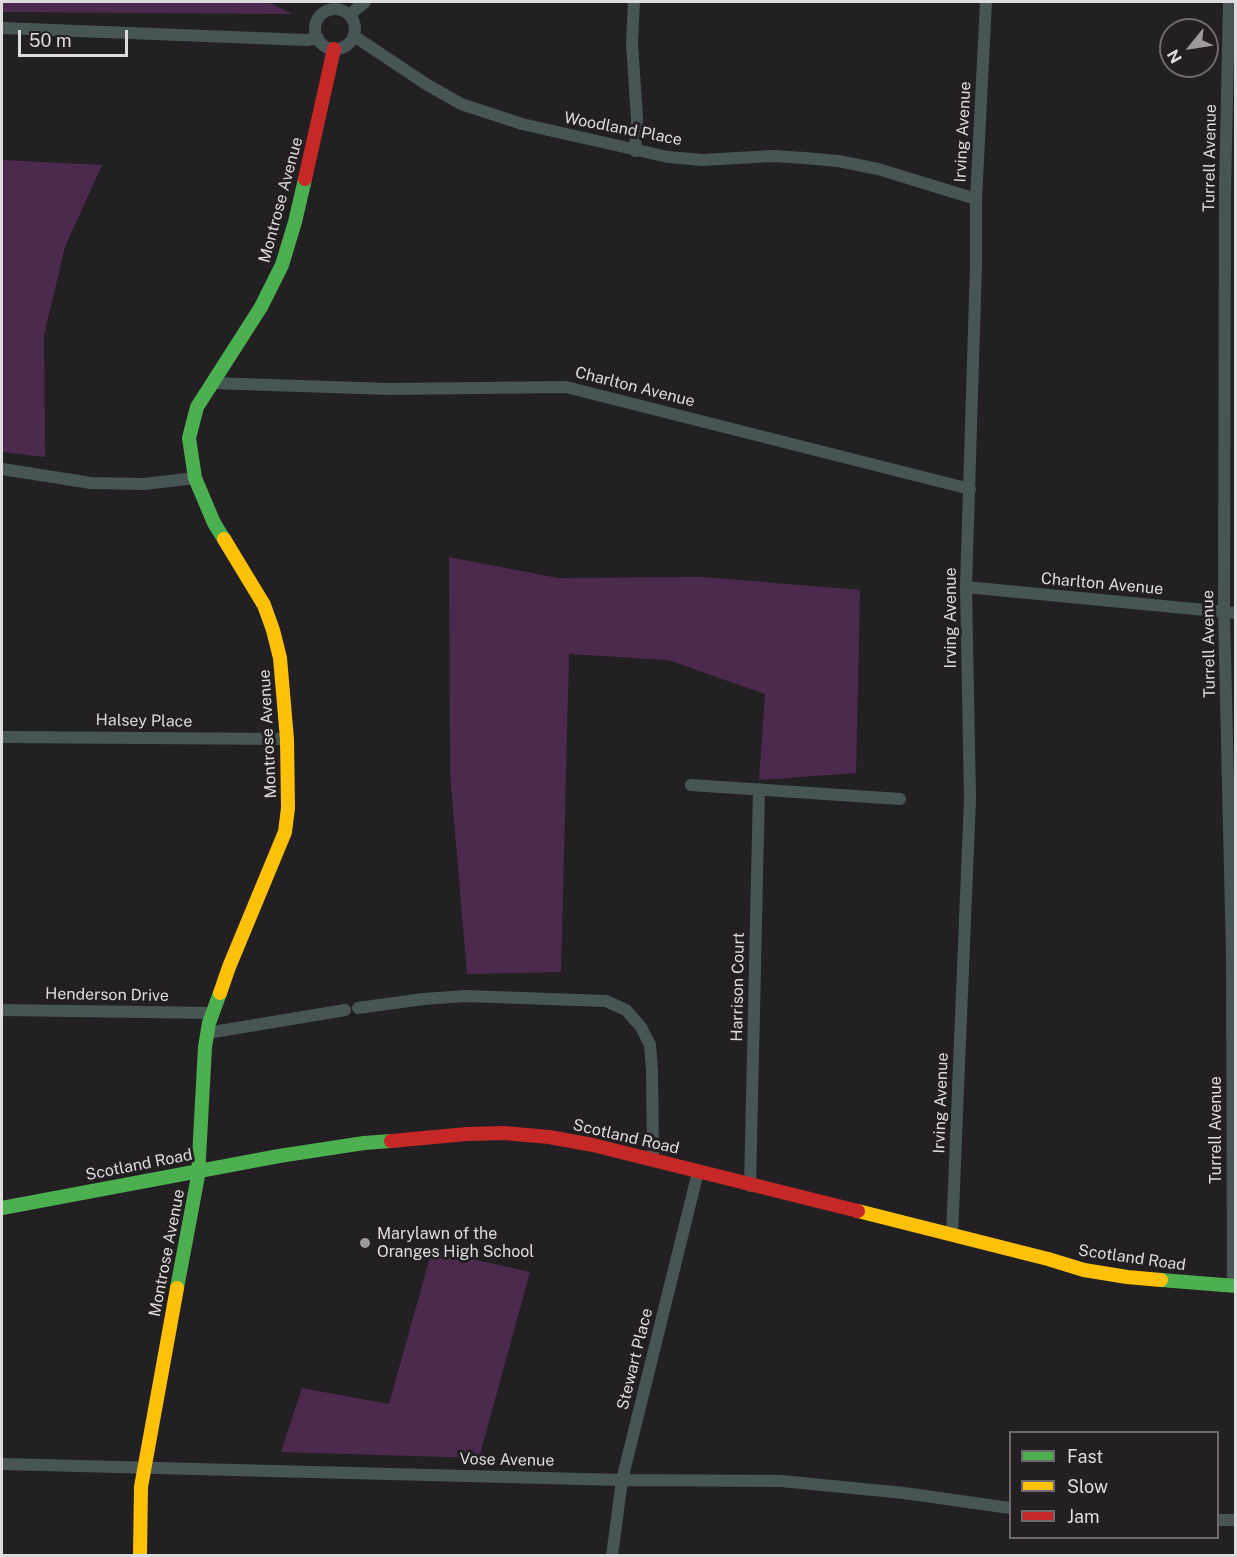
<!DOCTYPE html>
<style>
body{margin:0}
#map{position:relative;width:1237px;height:1557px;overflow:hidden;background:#222022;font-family:"Public Sans",sans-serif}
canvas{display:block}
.frame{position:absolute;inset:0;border:3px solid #dfdcdf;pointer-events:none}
.legend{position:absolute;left:1009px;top:1431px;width:210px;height:108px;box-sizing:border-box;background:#231f23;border:2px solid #6e6b6e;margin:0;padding:8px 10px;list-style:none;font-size:18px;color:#dfdcdf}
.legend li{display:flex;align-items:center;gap:12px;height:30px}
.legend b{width:30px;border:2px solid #6e6b6e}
.north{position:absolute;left:1159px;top:18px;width:60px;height:60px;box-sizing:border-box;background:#231f23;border:2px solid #6e6b6e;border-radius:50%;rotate:240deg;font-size:16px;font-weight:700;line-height:24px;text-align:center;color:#dfdcdf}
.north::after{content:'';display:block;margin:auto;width:21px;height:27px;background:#9d9a9d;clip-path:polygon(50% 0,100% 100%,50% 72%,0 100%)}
.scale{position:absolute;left:18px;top:30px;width:110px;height:27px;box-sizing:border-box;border:3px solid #dfdcdf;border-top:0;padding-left:8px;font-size:18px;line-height:21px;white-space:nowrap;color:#dfdcdf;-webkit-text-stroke:4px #231f23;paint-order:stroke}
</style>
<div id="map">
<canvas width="1237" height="1557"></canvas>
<div class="frame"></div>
<ul class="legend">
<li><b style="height:8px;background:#4caf50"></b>Fast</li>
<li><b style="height:8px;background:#ffc107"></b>Slow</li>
<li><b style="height:8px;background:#c62828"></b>Jam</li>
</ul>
<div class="north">N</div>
<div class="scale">50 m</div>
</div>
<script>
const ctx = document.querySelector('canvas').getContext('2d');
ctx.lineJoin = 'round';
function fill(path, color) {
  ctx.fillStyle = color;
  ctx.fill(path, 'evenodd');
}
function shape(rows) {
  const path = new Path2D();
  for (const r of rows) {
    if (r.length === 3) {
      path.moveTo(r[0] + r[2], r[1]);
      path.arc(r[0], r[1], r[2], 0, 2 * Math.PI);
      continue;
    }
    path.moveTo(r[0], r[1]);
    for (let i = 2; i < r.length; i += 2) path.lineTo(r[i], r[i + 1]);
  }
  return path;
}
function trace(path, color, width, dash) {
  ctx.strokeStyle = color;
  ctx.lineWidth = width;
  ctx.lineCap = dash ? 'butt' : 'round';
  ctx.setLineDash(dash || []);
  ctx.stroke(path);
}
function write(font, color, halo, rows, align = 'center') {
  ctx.font = font + ' "Public Sans",sans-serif';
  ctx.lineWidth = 6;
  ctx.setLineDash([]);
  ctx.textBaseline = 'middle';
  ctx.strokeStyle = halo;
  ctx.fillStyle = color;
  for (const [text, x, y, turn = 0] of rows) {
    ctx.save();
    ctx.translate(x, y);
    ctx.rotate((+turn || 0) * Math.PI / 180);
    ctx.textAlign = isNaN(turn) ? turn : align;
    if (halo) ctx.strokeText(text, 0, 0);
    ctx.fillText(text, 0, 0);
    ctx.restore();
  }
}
fill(shape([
 [2,2,268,2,292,14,2,12],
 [2,160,102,165,65,247,44,335,45,457,2,452],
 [449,557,558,578,702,577,860,590,856,773,759,780,765,694,668,660,569,654,561,972,467,974,450,772],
 [432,1250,530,1272,479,1458,281,1452,302,1388,389,1404]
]), '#4c2a4d');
trace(shape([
 [634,2,632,43,637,119,635,151],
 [1229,2,1225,190,1224,613,1232,955,1233,1286],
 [335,29,20],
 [349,15,365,2],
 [2,28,307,40,318,38],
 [354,36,426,84,461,104,522,124,668,157,702,160,773,156,805,158,838,161,878,169,976,199],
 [212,383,389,389,566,387,970,489],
 [2,469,91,483,144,484,195,478],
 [966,587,1236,613],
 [2,737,287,739],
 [691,785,900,799],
 [358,1008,423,999,466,996,606,1001,626,1010,641,1027,650,1045,652,1070,653,1160],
 [2,1010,213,1013],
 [207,1033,345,1010],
 [750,1186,759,789],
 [952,1235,970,799,966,587,976,266,976,199,986,2],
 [2,1464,622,1480,781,1481,904,1493,1010,1508],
 [1218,1520,1236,1520],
 [612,1556,622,1480,698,1172]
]), '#475654', 12);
trace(shape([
 [224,539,214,523,195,478,189,438,197,407,261,307,282,265,295,222,305,179],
 [2,1208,279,1156,364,1143,391,1141],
 [1161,1280,1236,1286],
 [177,1288,198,1176,205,1047,209,1023,220,993]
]), '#4caf50', 14);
trace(shape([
 [220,993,229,967,285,832,288,808,287,739,280,658,273,630,264,605,224,539],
 [858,1211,1048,1259,1084,1270,1127,1277,1161,1280],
 [140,1556,141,1487,177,1288]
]), '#ffc107', 14);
trace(shape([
 [305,179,334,49],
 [391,1141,467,1134,504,1133,549,1137,593,1145,858,1211]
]), '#c62828', 14);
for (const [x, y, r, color] of [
 [365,1243,6,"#9d9a9d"]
]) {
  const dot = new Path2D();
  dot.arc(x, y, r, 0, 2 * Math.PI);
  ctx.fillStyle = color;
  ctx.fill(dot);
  trace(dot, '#231f23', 2);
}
write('16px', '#dfdcdf', '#231f23', [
 ["Woodland Place",623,129,11],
 ["Irving Avenue",963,132,-87],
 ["Turrell Avenue",1210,158,-89],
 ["Montrose Avenue",281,200,-75],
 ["Charlton Avenue",635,387,14],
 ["Charlton Avenue",1102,584,5],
 ["Irving Avenue",951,618,-90],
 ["Turrell Avenue",1209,644,-91],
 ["Halsey Place",144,721,1],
 ["Montrose Avenue",268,734,-93],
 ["Harrison Court",738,987,-89],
 ["Henderson Drive",107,995,1],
 ["Irving Avenue",941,1103,-88],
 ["Turrell Avenue",1216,1130,-90],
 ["Scotland Road",626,1137,13],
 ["Scotland Road",139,1165,-11],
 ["Montrose Avenue",167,1253,-79],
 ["Scotland Road",1132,1258,8],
 ["Stewart Place",635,1359,-76],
 ["Vose Avenue",507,1460,1]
]);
write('16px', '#dfdcdf', '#231f23', [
 ["Marylawn of the",377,1234],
 ["Oranges High School",377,1252]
], 'left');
</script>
